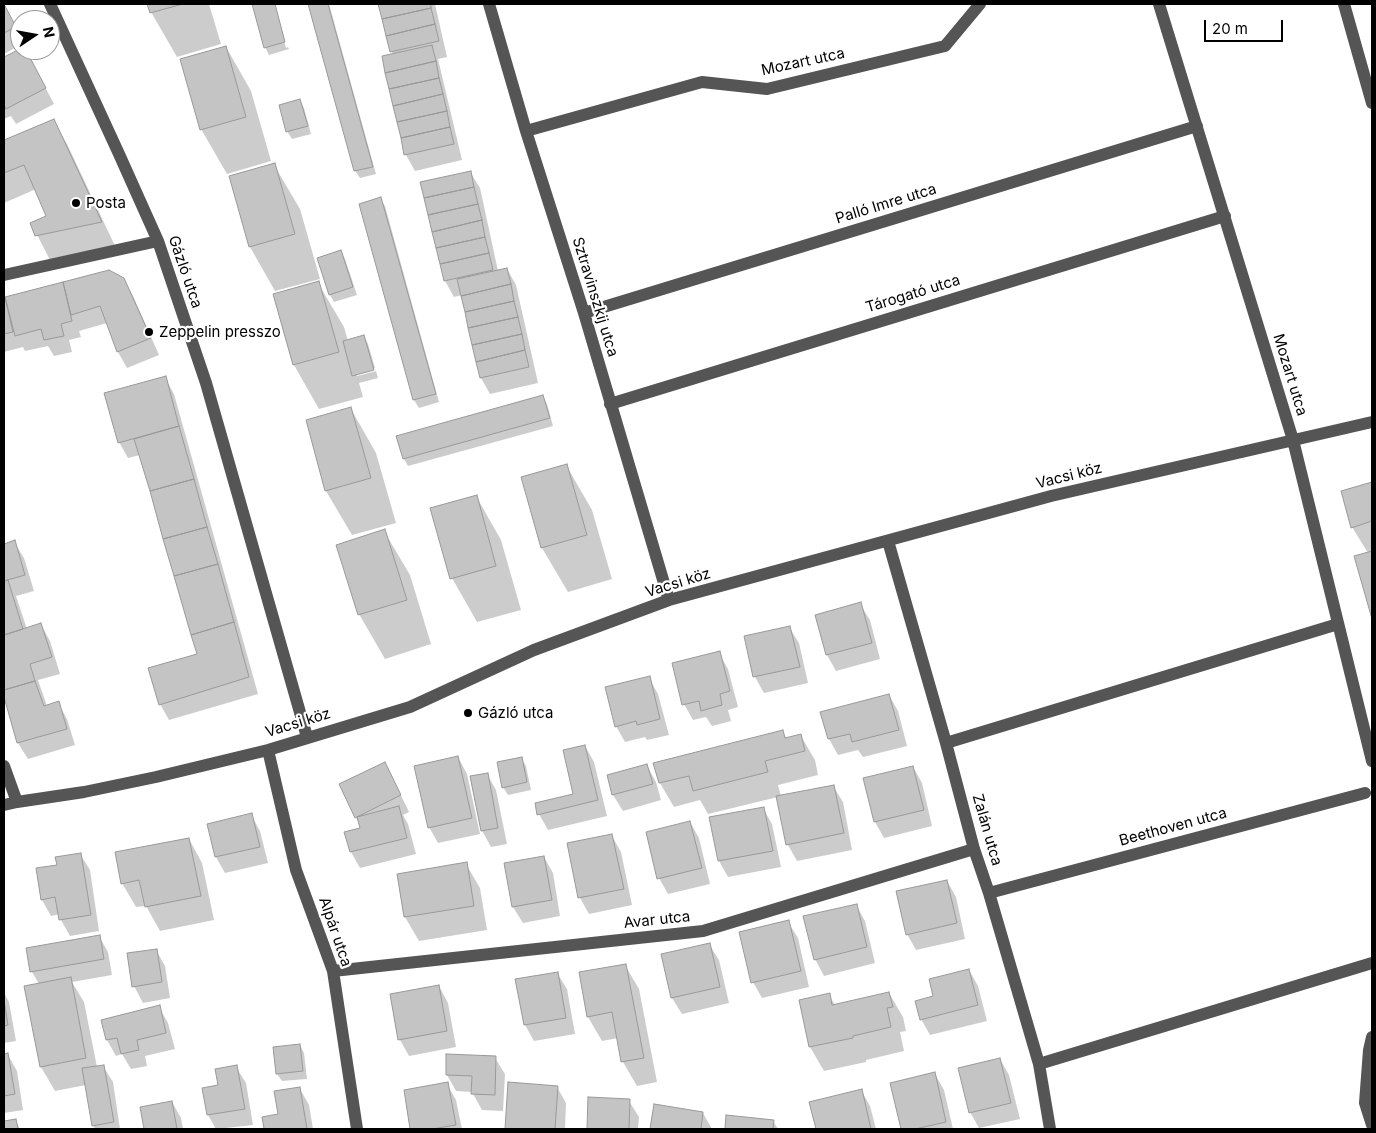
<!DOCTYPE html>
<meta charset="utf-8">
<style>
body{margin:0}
#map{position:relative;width:1376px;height:1133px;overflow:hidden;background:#fff;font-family:Inter,sans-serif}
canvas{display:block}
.frame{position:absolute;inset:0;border:5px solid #000;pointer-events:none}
.north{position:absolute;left:10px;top:10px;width:50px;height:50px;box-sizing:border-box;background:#fff;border:1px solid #999;border-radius:50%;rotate:78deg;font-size:14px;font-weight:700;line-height:20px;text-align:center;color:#000}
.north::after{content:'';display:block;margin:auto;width:18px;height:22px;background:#000;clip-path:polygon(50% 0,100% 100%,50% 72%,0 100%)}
.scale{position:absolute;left:1204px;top:20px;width:79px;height:22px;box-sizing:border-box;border:2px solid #000;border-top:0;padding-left:6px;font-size:15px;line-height:18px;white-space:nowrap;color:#000;-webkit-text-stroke:4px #fff;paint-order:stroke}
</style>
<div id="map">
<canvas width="1376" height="1133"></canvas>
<div class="frame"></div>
<div class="north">N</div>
<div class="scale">20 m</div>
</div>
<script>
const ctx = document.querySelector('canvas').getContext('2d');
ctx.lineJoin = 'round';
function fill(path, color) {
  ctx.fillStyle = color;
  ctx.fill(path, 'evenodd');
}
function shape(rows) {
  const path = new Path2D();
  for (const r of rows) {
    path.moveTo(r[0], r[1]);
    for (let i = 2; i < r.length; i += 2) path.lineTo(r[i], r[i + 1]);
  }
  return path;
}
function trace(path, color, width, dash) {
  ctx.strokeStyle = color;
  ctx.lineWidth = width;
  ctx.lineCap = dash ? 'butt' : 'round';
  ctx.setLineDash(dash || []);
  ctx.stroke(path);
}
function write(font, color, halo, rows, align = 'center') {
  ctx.font = font + ' Inter,sans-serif';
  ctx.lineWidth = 4.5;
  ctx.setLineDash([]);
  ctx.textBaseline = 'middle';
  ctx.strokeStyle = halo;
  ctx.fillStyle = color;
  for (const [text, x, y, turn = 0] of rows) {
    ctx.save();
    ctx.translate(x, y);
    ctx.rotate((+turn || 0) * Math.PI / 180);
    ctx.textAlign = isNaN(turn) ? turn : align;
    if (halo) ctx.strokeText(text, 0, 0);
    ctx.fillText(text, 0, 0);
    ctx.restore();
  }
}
fill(shape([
 [4,4,20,34,20,45,4,54],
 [149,4,209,4,221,44,177,57,151,12],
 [253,4,274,4,286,48,288,47,289,49,269,55,265,47],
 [310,4,329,4,376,174,360,178,355,171],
 [380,4,435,4,447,57,438,59,462,160,415,171,406,155,383,57,393,55],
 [226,47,251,91,271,161,227,174,201,129],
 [21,50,33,64,54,104,16,124,11,116,4,119,4,59],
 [300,100,304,108,311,134,292,139,287,131],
 [53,120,67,144,115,246,50,260,31,223,48,217,36,189,4,203,4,141],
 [274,165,300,209,320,279,275,291,250,247,231,177],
 [470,172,480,188,498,271,507,269,516,285,538,383,490,394,481,378,462,295,454,297,445,281],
 [380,199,385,206,439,402,419,408,414,400,360,205],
 [341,251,345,259,357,295,334,302,330,295,318,258],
 [109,271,123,279,133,296,159,355,127,368,118,352,107,323,79,331,81,337,69,340,72,352,54,356,48,346,25,351,23,347,4,352,4,298],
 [318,283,344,327,348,341,364,336,368,344,375,368,357,373,357,376,376,371,378,378,359,383,363,397,319,409,294,365,274,295],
 [165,378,174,394,258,694,169,720,160,704,199,655,140,455,128,458,119,442],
 [543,396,547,404,553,426,408,466,404,459,398,437],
 [351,409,376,453,396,523,352,535,326,491,307,421],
 [566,465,592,510,612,579,568,592,542,548],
 [1372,483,1372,614,1356,557,1368,553,1352,527,1342,492],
 [476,496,501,540,521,610,477,622,452,578],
 [384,531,410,575,431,644,385,659,359,614],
 [14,542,24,558,34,591,16,596,27,629,41,625,50,641,60,674,38,680,47,706,58,703,67,719,75,745,28,759,18,743,4,694,4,545],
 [860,604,870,620,880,659,836,671,827,655],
 [789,627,799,643,808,683,764,693,755,677,745,637],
 [719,653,728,669,738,707,728,710,731,721,712,726,706,717,693,720,684,704],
 [649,678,658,694,669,735,647,740,645,737,625,742,616,726],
 [889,695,898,711,907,746,863,757,858,750,838,755,829,739,822,713],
 [782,732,787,739,801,736,815,760,818,775,778,785,781,796,833,786,843,802,852,850,797,861,788,845,778,797,708,814,700,800,674,807,660,783,655,764],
 [585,746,594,762,607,816,548,830,539,814,575,795],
 [458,757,467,774,480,834,438,843,429,827],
 [521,758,526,766,531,790,508,795,503,787],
 [647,766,656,782,661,800,623,811,613,795],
 [913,767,922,783,932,826,884,838,875,822,864,778],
 [487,774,496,790,507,844,491,847,480,827,481,826],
 [393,779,409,812,403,815,408,824,416,854,360,868,351,852,346,833,361,829,356,817],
 [763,808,772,824,781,867,728,877,719,861,711,818],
 [251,815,260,831,268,863,225,873,216,857],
 [690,822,699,838,710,884,668,894,659,878],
 [612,836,621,852,632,905,589,914,580,898],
 [189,839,202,863,214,920,160,931,146,906,136,907,122,883],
 [80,854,90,870,99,931,70,936,61,920,60,914,51,916,42,900,58,866],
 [544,857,553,873,560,916,523,923,513,907],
 [466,864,480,888,487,930,419,941,405,917,399,875],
 [947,881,956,897,965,939,916,950,907,934],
 [856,905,865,921,875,963,824,976,815,959],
 [788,922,798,938,809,987,762,998,753,982],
 [99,936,108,952,112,975,72,982,84,1002,97,1067,103,1066,113,1082,120,1129,95,1129,93,1125,86,1085,55,1091,41,1067,39,984,32,972],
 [709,944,719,960,729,1003,682,1014,672,998,662,955],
 [156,950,165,966,170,998,143,1003,134,986],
 [625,965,639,989,657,1082,637,1086,623,1062,618,1038,602,1041,588,1017],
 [969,970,978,986,987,1021,930,1035,921,1019,934,997],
 [557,973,567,989,575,1034,534,1041,525,1025,517,980],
 [439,986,448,1003,456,1047,409,1056,400,1040],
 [4,993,9,1002,16,1041,4,1043],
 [889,993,903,1017,906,1031,900,1032,904,1051,866,1060,866,1062,824,1071,810,1047,800,1001,829,995,835,1005],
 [159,1007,168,1023,175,1049,145,1056,147,1066,131,1069,122,1054,116,1056,107,1040],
 [300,1045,304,1053,307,1079,282,1081,277,1074],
 [4,1055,8,1055,17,1071,23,1110,4,1113],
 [448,1056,495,1058,505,1074,503,1111,482,1110,472,1092,456,1091,447,1075],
 [1000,1059,1009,1075,1020,1119,979,1128,970,1112],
 [236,1067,246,1083,253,1125,216,1129,208,1115,219,1086],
 [935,1074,944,1090,953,1129,902,1129,891,1084],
 [447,1084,456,1100,462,1129,412,1129,405,1091],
 [509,1084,557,1087,566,1103,565,1129,506,1129],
 [300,1089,309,1105,313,1129,266,1129,264,1118,279,1115],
 [861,1090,870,1106,876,1129,818,1129,811,1103],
 [589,1099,629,1101,639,1117,638,1129,588,1129],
 [172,1102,181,1118,183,1129,145,1129,141,1108],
 [655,1106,703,1113,712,1129,651,1129],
 [728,1116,773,1121,778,1129,726,1129],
 [15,1120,20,1129,4,1129,4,1122]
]), '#0003');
const building = shape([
 [4,4,16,27,4,33,4,4],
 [147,4,183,4,150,13,147,4],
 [252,4,275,4,285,42,264,48,252,4],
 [308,4,328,4,373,167,354,171,308,4],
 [378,4,431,4,431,8,382,19,378,4],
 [431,8,435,24,386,36,382,19,431,8],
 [435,24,439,41,390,52,386,36,435,24],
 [432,45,436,61,385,73,382,56,432,45],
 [226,46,246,117,200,130,180,59,226,46],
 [20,49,26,50,46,88,6,109,4,105,4,57,20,49],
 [436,61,439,78,389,89,385,73,436,61],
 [439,78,443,94,393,106,389,89,439,78],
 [443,94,447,111,397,122,393,106,443,94],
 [300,99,308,126,286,132,279,105,300,99],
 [447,111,450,127,401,138,397,122,447,111],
 [54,119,102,222,35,236,30,223,46,216,24,165,4,173,4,140,54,119],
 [450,127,454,144,404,155,401,138,450,127],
 [275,163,295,234,249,247,229,176,275,163],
 [471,171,474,187,424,198,420,182,471,171],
 [474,187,478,204,428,215,424,198,474,187],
 [381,197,436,394,413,400,359,204,381,197],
 [478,204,482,220,432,232,428,215,478,204],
 [482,220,485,237,436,248,432,232,482,220],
 [485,237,489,253,440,264,436,248,485,237],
 [341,250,353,287,329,295,317,258,341,250],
 [489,253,493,270,444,281,440,264,489,253],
 [507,268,511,284,461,296,457,279,507,268],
 [109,270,124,278,151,338,117,352,100,306,71,315,63,282,109,270],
 [319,281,339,352,293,365,273,294,319,281],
 [63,282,72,321,61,324,64,336,44,340,41,329,15,336,5,297,63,282],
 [511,284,514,301,465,312,461,296,511,284],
 [4,297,5,297,13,332,4,334,4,297],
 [514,301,518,317,468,328,465,312,514,301],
 [518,317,522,334,472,345,468,328,518,317],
 [522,334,525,350,476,362,472,345,522,334],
 [364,335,374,370,352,376,343,341,364,335],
 [525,350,529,367,480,378,476,362,525,350],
 [166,376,179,426,118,443,104,393,166,376],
 [543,395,550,418,403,459,396,436,543,395],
 [351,407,371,478,325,491,306,420,351,407],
 [179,426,194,479,150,491,134,439,179,426],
 [567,464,587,535,541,548,521,477,567,464],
 [194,479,207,527,163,539,150,491,194,479],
 [1372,482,1372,521,1351,528,1341,491,1372,482],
 [477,495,496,566,450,579,430,508,477,495],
 [207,527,218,564,174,576,163,539,207,527],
 [385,529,407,600,358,615,336,545,385,529],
 [15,540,25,575,4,581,4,544,15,540],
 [1372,551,1372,619,1354,556,1372,551],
 [218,564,234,622,191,635,174,576,218,564],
 [8,580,23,629,4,635,4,581,8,580],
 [861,602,872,643,826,655,815,615,861,602],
 [234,622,249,677,159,705,148,668,197,654,191,635,234,622],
 [41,623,52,657,30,664,35,681,4,690,4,635,41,623],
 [790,626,800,667,753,677,744,636,790,626],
 [720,651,730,691,720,694,722,705,701,711,699,701,682,705,672,663,720,651],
 [650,676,660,719,637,725,636,721,615,727,605,687,650,676],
 [35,681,44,706,59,701,67,729,17,743,4,697,4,690,35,681],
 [889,694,899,730,852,742,850,734,828,739,820,712,889,694],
 [783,730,785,738,801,734,805,751,765,761,768,772,693,791,689,776,659,783,653,763,783,730],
 [585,745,598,800,537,815,535,803,573,794,563,750,585,745],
 [458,756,472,818,428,828,414,766,458,756],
 [522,757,527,782,502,788,497,762,522,757],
 [385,762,401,795,355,818,339,784,385,762],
 [647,764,653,784,612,795,607,775,647,764],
 [913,766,924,810,874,822,863,778,913,766],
 [488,773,498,828,481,831,470,776,488,773],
 [834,785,844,833,786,845,776,796,834,785],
 [399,806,407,838,350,852,344,832,360,828,357,817,399,806],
 [764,807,773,851,718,861,709,817,764,807],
 [252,813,260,847,215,857,207,824,252,813],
 [690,821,702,868,657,879,646,832,690,821],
 [612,834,624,889,578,898,567,843,612,834],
 [189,838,201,896,145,907,139,880,121,884,115,852,189,838],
 [81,853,91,915,59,920,55,897,41,900,36,868,57,865,55,857,81,853],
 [544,856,552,900,512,907,504,863,544,856],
 [467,862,474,906,404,917,397,874,467,862],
 [947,880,957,923,906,935,896,891,947,880],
 [857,904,867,947,814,960,803,916,857,904],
 [789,920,801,971,751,983,739,932,789,920],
 [100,935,104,959,30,972,26,948,100,935],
 [710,943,720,987,671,998,661,954,710,943],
 [157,949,162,982,132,987,127,953,157,949],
 [626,964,644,1058,621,1062,612,1012,587,1017,579,972,626,964],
 [969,969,978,1005,920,1020,915,1001,933,996,929,979,969,969],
 [558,972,566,1018,524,1025,515,979,558,972],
 [71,977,86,1058,40,1067,24,986,71,977],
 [439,985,447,1031,398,1040,390,994,439,985],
 [889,992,893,1007,887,1008,891,1027,853,1036,853,1038,809,1047,799,1000,830,993,832,1005,889,992],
 [4,1001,8,1025,4,1026,4,1001],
 [160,1005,166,1033,137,1040,139,1050,121,1054,117,1038,106,1040,101,1020,160,1005],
 [300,1044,303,1071,276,1074,273,1047,300,1044],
 [8,1053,15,1094,4,1096,4,1054,8,1053],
 [446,1054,496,1056,495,1095,471,1094,472,1076,446,1075,446,1054],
 [1000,1058,1011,1103,969,1113,958,1068,1000,1058],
 [104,1065,114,1122,92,1126,82,1068,104,1065],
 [237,1065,245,1109,207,1115,202,1088,218,1085,215,1069,237,1065],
 [935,1072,946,1122,915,1129,901,1129,890,1083,935,1072],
 [448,1082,456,1125,432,1129,410,1129,404,1090,448,1082],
 [508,1082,558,1086,555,1129,505,1129,508,1082],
 [300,1087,307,1129,264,1129,262,1117,278,1114,274,1091,300,1087],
 [862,1089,871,1129,816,1129,809,1102,862,1089],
 [588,1097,630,1099,629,1129,587,1129,588,1097],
 [172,1101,177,1129,144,1129,140,1107,172,1101],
 [654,1104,703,1112,701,1129,650,1129,654,1104],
 [726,1115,774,1120,773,1129,725,1129,726,1115],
 [16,1119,18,1129,4,1129,4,1121,16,1119]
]);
fill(building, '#c4c4c4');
trace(building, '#999', 1);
trace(shape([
 [50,4,119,154,158,241,206,383,307,737],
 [489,4,526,131,584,313,669,600],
 [1159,4,1293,440,1372,761],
 [1344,4,1372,103],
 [526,131,702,82,767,89,945,46,980,4],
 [4,275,158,241],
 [584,313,1197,126],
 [610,404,1225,216],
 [888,541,946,743,974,849,989,893,1039,1064,1050,1129],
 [946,743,1338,624],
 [268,750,296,870,333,971,357,1129],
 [4,766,17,802],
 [4,805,17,802,84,792,156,777,268,750,410,707,534,650,669,600,1051,496,1372,422],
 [989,893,1365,793],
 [333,971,703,931,974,849],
 [1372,1037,1369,1050,1365,1103,1372,1125],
 [1039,1064,1372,963]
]), '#555', 12);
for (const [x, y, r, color] of [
 [76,203,5,"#000"],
 [149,332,5,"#000"],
 [468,713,5,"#000"]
]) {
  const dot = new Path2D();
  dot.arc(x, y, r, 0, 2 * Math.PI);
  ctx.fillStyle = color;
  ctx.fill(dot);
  trace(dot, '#fff', 2);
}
write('15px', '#000', '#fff', [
 ["Mozart utca",803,62,-12],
 ["Palló Imre utca",886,204,-17],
 ["Gázló utca",185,272,71],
 ["Tárogató utca",913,294,-17],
 ["Sztravinszkij utca",595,297,73],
 ["Mozart utca",1290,375,73],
 ["Vacsi köz",1069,476,-14],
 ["Vacsi köz",678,583,-17],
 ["Vacsi köz",298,723,-17],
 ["Beethoven utca",1173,827,-15],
 ["Zalán utca",987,830,74],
 ["Avar utca",657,920,-6],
 ["Alpár utca",335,932,71]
]);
write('15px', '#000', '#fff', [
 ["Posta",86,203],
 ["Zeppelin presszo",159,332],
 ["Gázló utca",478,713]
], 'left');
</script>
